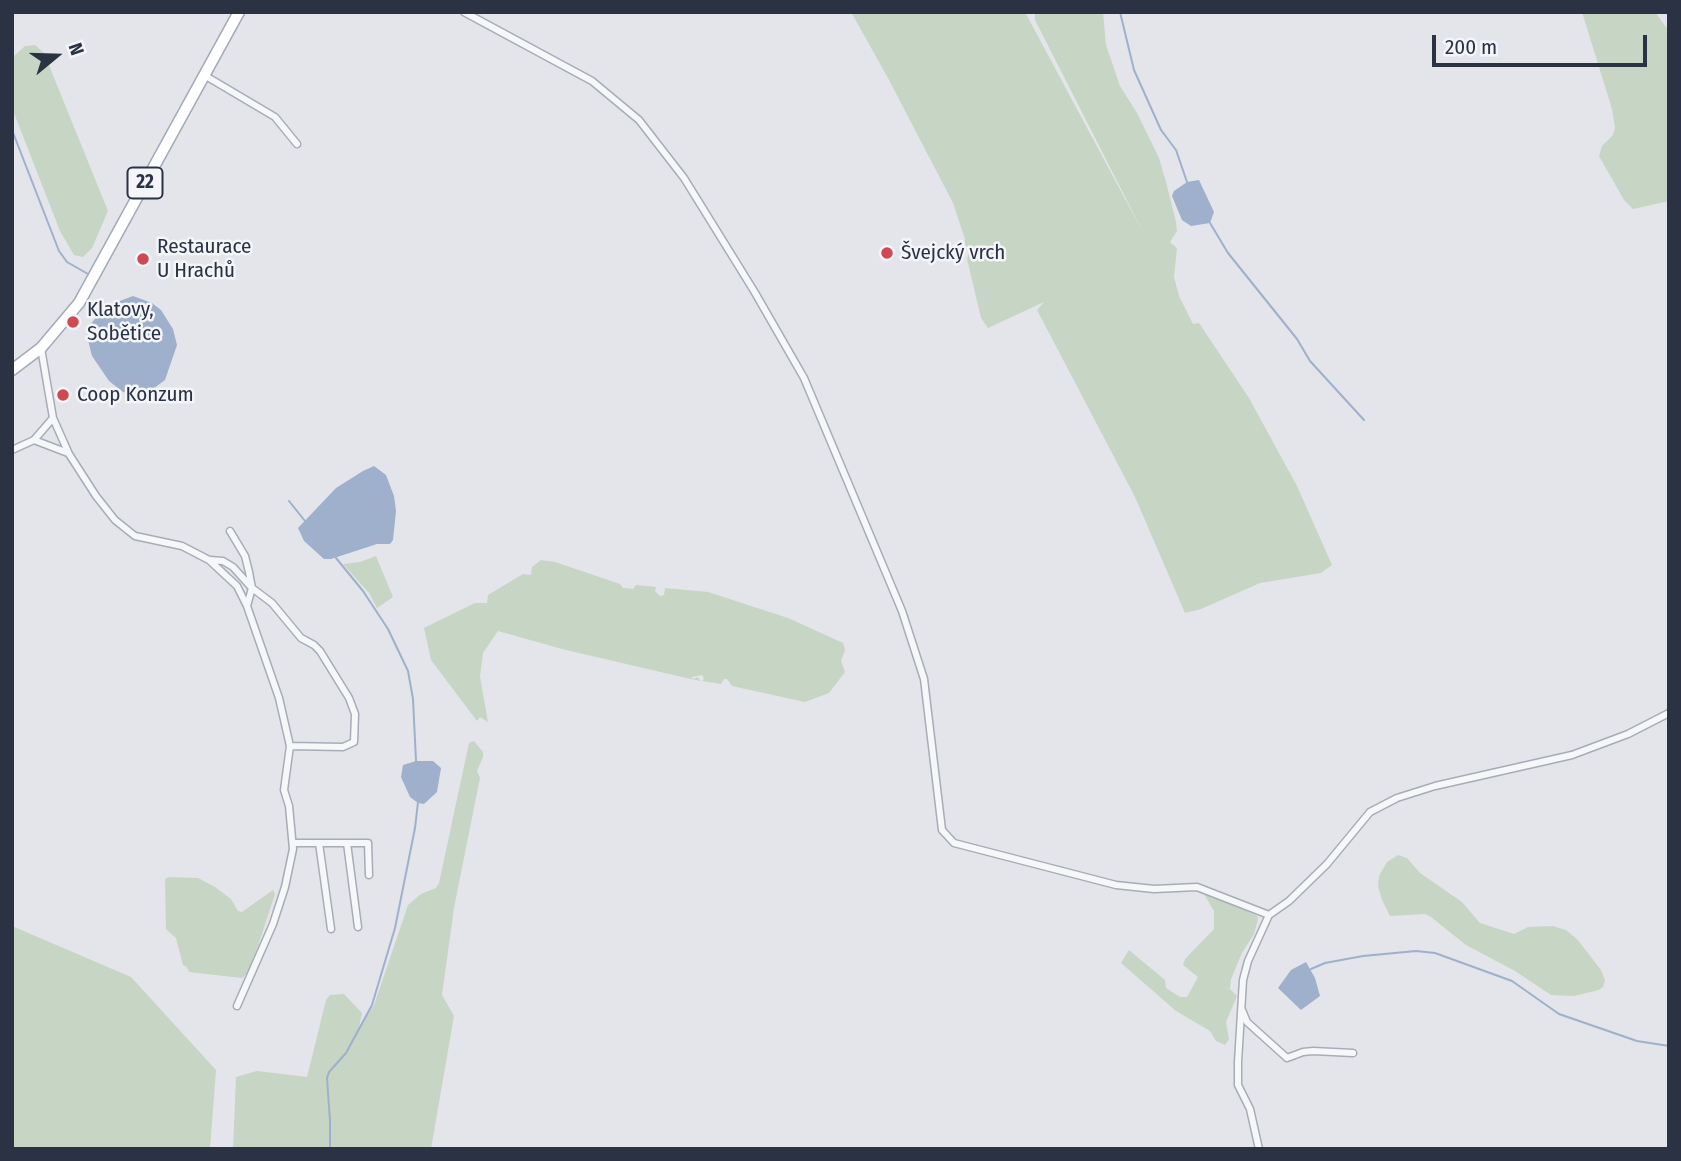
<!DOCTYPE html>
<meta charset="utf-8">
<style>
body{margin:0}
#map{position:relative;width:1681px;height:1161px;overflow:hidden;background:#e3e5eb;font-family:"Fira Sans Condensed",sans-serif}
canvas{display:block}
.frame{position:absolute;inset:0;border:14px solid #2a3244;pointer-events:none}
.north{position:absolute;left:21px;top:21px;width:70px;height:70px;-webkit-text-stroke:5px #f3f5f8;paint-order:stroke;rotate:71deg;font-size:19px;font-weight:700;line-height:28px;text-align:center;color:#2a3244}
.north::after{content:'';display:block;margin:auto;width:24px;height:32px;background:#2a3244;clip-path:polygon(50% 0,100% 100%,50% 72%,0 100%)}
.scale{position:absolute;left:1432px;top:35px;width:215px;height:32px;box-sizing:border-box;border:4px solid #2a3244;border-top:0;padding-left:9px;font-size:21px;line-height:24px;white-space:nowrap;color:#2a3244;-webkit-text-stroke:5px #f3f5f8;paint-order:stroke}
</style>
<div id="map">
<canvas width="1681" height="1161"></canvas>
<div class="frame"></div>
<div class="north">N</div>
<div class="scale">200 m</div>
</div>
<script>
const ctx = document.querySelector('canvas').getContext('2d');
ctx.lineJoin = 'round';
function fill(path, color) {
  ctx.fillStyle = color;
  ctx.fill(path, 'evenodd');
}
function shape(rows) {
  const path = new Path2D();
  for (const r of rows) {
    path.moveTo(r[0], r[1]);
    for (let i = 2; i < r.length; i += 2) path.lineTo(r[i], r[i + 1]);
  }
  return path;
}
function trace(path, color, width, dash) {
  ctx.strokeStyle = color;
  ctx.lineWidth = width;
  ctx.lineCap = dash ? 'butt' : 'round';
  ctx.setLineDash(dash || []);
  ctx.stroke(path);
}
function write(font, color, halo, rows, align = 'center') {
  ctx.font = font + ' "Fira Sans Condensed",sans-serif';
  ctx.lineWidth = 5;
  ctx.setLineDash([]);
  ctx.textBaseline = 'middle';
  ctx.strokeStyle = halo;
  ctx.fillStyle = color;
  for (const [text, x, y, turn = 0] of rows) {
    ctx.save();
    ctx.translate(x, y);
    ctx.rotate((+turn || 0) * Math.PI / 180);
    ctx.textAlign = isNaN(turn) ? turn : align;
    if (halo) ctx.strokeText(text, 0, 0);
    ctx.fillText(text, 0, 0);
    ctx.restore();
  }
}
fill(shape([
 [851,12,1025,12,1145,236,1035,20,1035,12,1103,12,1106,45,1120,86,1137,113,1159,158,1166,182,1176,222,1177,231,1170,242,1177,248,1174,277,1179,296,1193,324,1199,323,1249,398,1297,486,1332,565,1321,573,1260,583,1201,609,1185,613,1135,497,1037,310,1044,302,988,328,981,318,967,259,969,252,965,248,965,239,953,203,888,78],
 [1582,12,1655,12,1669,31,1669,201,1633,209,1624,200,1599,156,1602,146,1613,135,1615,128,1612,109],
 [35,45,44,53,108,211,92,248,83,257,74,255,60,231,12,108,13,57,25,46],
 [376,556,393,597,377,608,369,593,343,564,360,562],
 [541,560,555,562,620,584,623,588,633,589,636,585,656,587,655,591,660,596,664,595,665,588,708,592,788,618,843,643,845,650,841,661,845,672,829,693,805,702,732,686,727,679,724,679,721,684,702,681,704,679,702,675,691,677,694,679,697,677,701,681,682,677,562,649,498,631,483,653,480,677,488,722,480,717,477,721,431,660,424,628,475,603,487,603,488,595,523,574,531,575,532,567],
 [474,741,483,752,483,757,477,771,480,778,454,908,442,995,454,1016,431,1149,233,1149,236,1077,257,1071,307,1077,326,1000,330,995,344,994,362,1013,359,1027,374,1005,408,905,421,894,436,888,439,883,469,743],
 [1398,855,1407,858,1420,873,1462,902,1480,923,1514,934,1528,927,1553,926,1566,930,1577,939,1601,970,1605,980,1603,987,1599,990,1574,996,1551,995,1515,971,1466,945,1431,917,1425,914,1390,916,1382,900,1378,886,1379,876,1387,862],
 [169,877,198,878,215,887,231,899,238,911,242,912,273,890,275,894,258,946,247,974,242,978,189,972,187,967,183,965,176,938,166,929,165,879],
 [1208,893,1257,916,1258,919,1254,934,1242,953,1231,979,1230,989,1237,996,1226,1022,1229,1039,1225,1045,1216,1041,1210,1031,1176,1011,1121,963,1129,950,1165,980,1166,988,1180,997,1187,997,1198,977,1183,965,1185,959,1214,929,1214,911,1204,894],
 [12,926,131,977,216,1070,210,1149,12,1149]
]), '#c7d5c4');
fill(shape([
 [1199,180,1214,212,1210,223,1191,226,1182,220,1172,196,1174,191,1187,182],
 [133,296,152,303,161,310,173,329,177,345,165,380,150,391,131,394,123,392,109,381,92,356,87,336,91,324,100,312,112,304],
 [374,466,386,475,394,496,396,511,393,540,390,544,377,544,331,559,324,559,304,541,298,528,336,488,363,471],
 [416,761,433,761,441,768,437,792,424,804,418,803,410,797,401,777,403,765],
 [1306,962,1315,978,1320,996,1301,1010,1278,988,1291,970]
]), '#9eb0cb');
trace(shape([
 [1120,12,1134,70,1161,130,1176,150,1187,182],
 [12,130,59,251,67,262,88,274],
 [1210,223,1228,253,1297,339,1310,361,1364,420],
 [289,501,305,521],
 [336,558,363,591,388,629,408,671,413,699,416,761],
 [1311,969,1325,963,1363,956,1416,951,1435,953,1512,981,1559,1014,1637,1041,1669,1046],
 [330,1149,330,1121,327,1078,329,1072,346,1053,372,1005,395,928,415,828,418,802]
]), '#9eb0cb', 2);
const minor = shape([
 [464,12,592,81,639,120,684,178,754,291,804,378,902,611,924,679,942,830,954,843,1116,885,1154,889,1197,887,1269,915,1289,901,1327,864,1370,812,1397,798,1435,786,1572,755,1628,734,1669,713],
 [204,75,275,117,297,144],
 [41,348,53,418,69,454,96,496,115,520,135,536,182,546,209,560,237,586,247,606,279,698,290,746,284,790,289,806,293,849,285,887,273,924,237,1006],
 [34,440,68,453],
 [12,450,34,440,53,418],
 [230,531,245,556,249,572,252,588,247,606],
 [210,560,223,561,233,567,252,588,272,603,301,638,314,645,320,651,349,698,355,714,354,742,343,747,290,746],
 [293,843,368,843,369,875],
 [319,843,331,929],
 [347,843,358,927],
 [1242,1010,1247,1022,1287,1058,1303,1052,1313,1051,1353,1053],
 [1259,1149,1250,1109,1238,1085,1238,1062,1243,980,1248,961,1269,915]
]);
const primary = shape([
 [12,370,41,348,79,303,239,12]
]);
trace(minor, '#a8acb6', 9);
trace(primary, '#a2a9b7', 13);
trace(minor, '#f6f7f9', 6);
trace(primary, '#fff', 10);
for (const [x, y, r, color] of [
 [887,253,7,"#d04852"],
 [143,259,7,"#d04852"],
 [73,322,7,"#d04852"],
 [63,395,7,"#d04852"]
]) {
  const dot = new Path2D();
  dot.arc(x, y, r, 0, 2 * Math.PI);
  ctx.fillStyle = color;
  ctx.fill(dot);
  trace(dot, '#f3f5f8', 2.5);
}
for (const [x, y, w] of [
 [145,183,35]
]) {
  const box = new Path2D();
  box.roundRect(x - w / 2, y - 15.5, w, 31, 5);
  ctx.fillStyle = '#f3f5f8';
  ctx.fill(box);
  trace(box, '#2a3244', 2);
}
write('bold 19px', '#2a3244', null, [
 ["22",145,183]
]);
write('21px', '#2a3244', '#f3f5f8', [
 ["Restaurace",157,247],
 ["U Hrachů",157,271],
 ["Švejcký vrch",901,253],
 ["Klatovy,",87,310],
 ["Sobětice",87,334],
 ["Coop Konzum",77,395]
], 'left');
</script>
